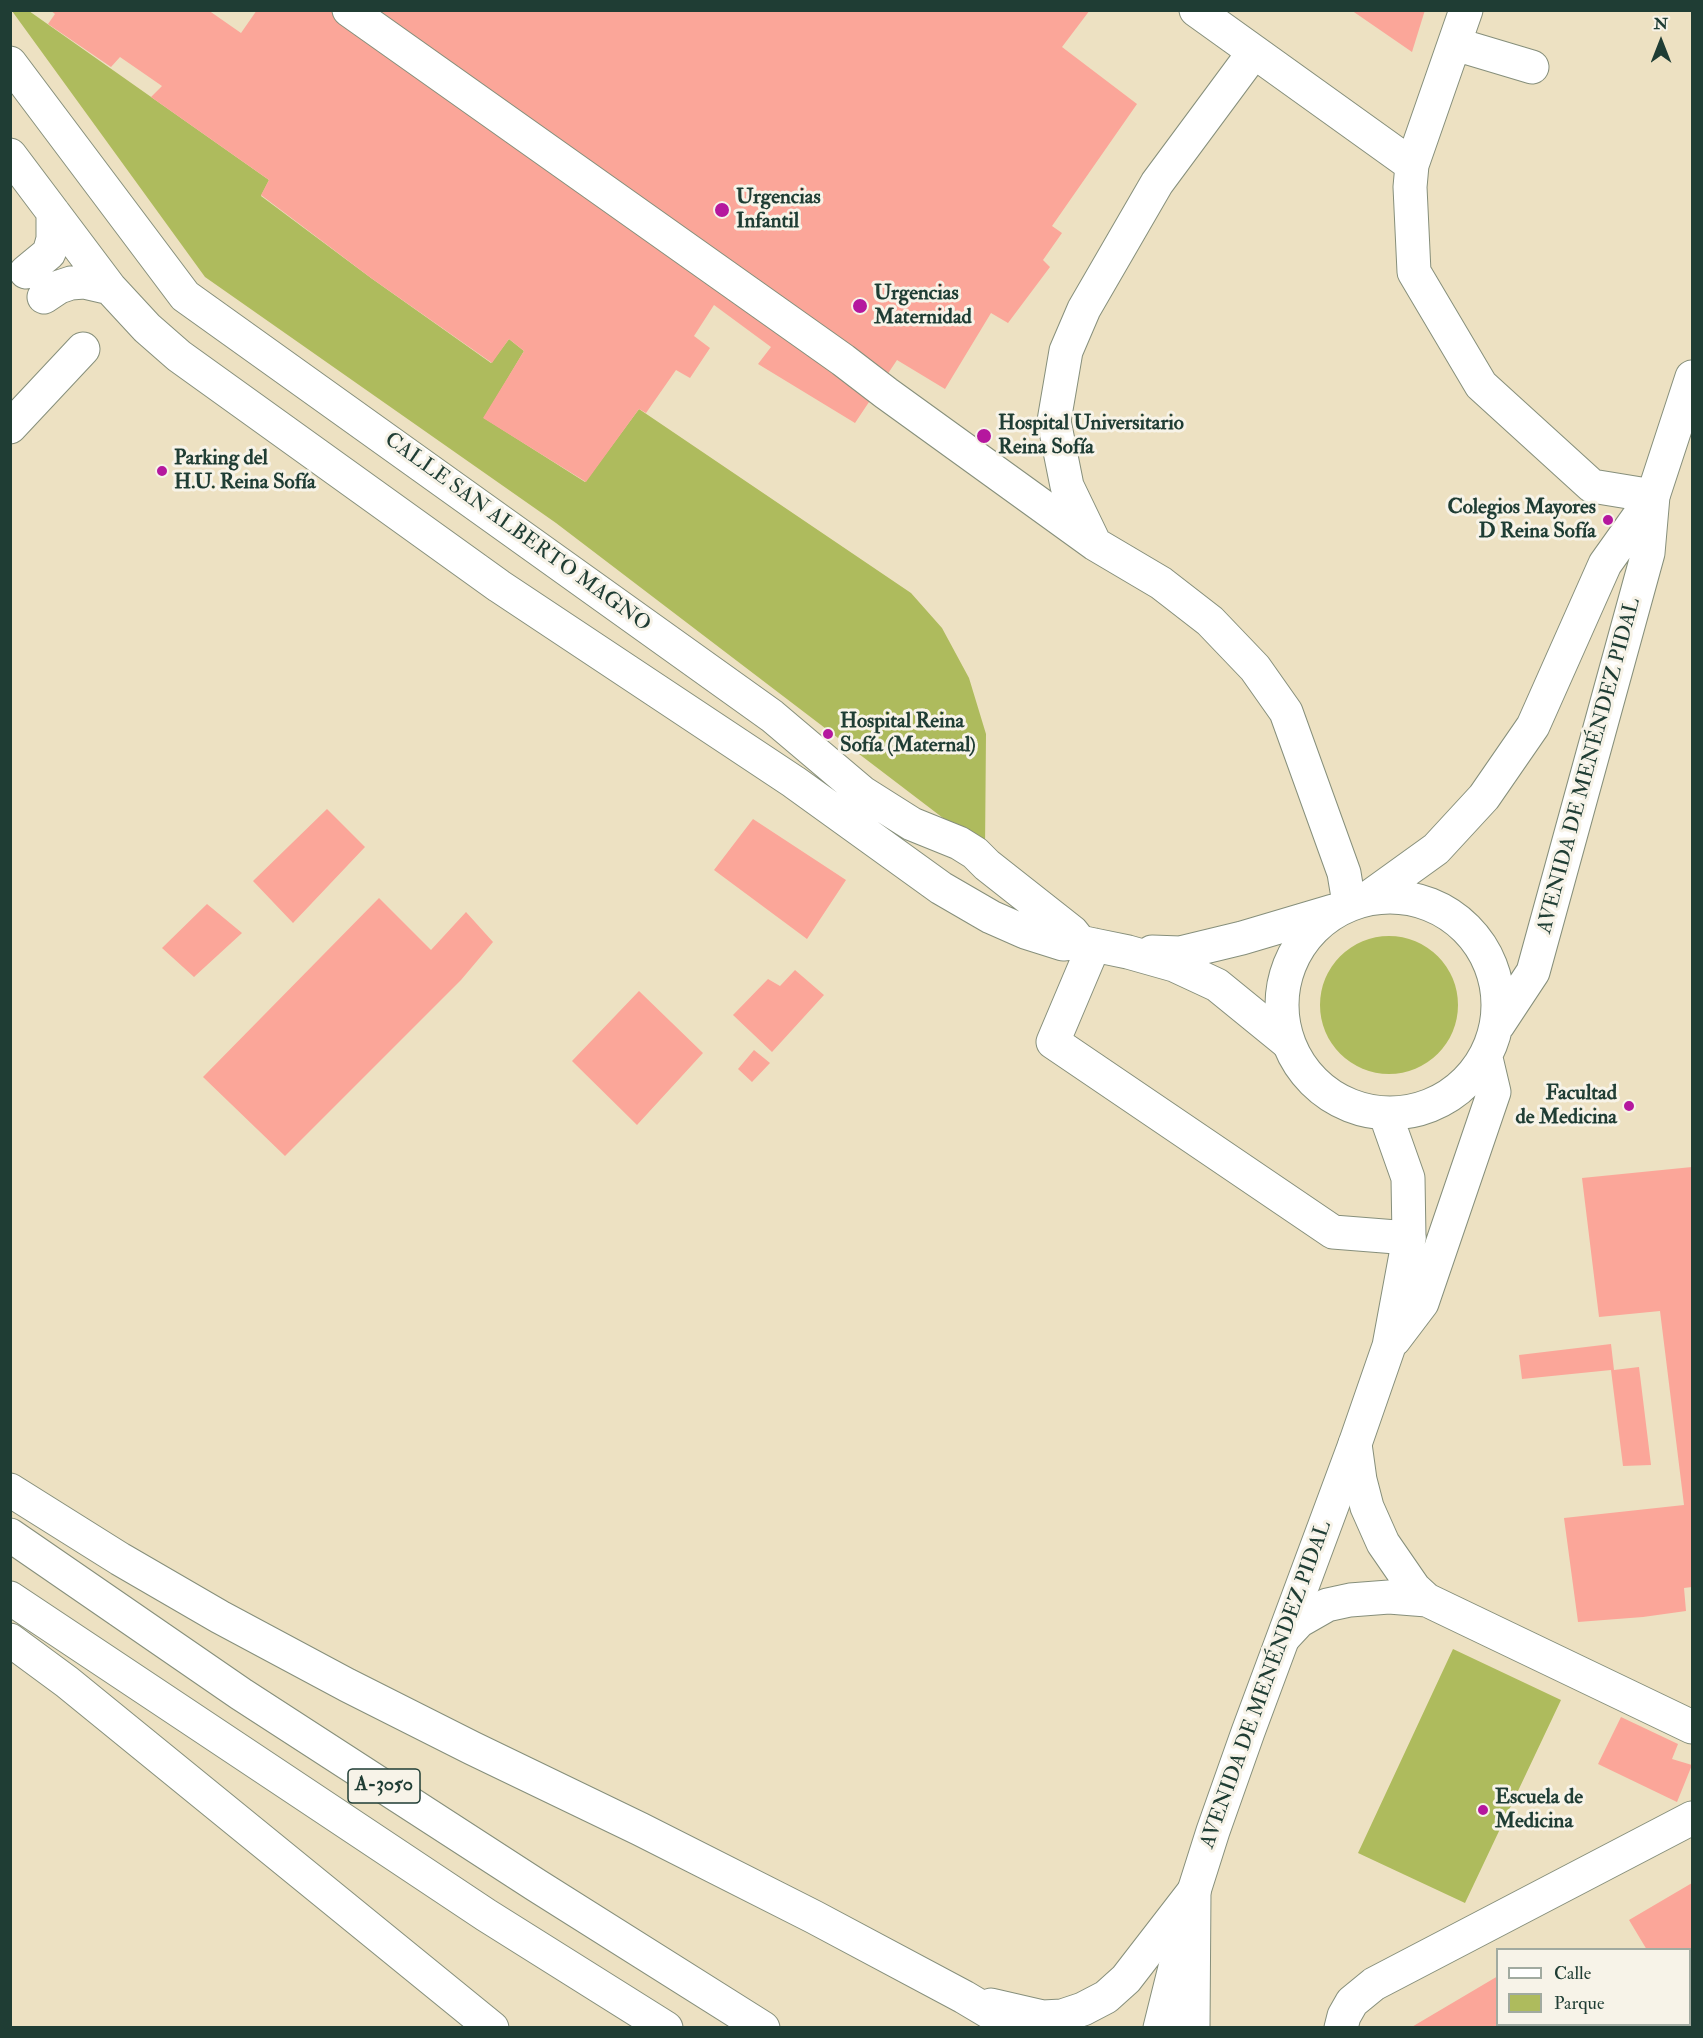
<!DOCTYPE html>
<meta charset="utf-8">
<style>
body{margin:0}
#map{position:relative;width:1703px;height:2038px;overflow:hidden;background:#ede1c2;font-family:"IM FELL Double Pica",serif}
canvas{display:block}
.frame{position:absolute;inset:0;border:12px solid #1f3d34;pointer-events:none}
.legend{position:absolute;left:1496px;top:1948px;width:195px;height:78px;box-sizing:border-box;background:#f7f3e8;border:2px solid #a1aaa0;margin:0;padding:8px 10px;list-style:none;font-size:18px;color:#1f3d34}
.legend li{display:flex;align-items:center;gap:12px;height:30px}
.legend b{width:30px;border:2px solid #a1aaa0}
.north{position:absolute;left:1631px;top:12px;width:60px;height:60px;-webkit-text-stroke:4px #f7f3e8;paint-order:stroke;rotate:0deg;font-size:16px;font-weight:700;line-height:24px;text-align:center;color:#1f3d34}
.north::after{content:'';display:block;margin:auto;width:21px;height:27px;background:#1f3d34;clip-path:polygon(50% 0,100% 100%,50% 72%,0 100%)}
</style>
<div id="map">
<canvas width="1703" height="2038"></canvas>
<div class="frame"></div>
<ul class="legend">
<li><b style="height:8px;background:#fff"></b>Calle</li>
<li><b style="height:16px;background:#aebb5d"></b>Parque</li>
</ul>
<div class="north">N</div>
</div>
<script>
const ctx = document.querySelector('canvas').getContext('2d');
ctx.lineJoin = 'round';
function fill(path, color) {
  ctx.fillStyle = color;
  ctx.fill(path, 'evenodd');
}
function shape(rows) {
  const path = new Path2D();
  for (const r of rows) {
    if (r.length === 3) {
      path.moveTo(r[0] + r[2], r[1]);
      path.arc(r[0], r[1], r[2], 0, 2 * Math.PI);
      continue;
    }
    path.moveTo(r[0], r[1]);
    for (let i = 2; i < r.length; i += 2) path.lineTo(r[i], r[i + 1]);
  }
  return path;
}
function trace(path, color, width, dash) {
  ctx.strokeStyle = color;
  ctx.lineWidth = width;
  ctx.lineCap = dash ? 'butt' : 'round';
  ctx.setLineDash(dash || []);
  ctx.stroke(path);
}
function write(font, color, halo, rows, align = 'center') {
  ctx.font = font + ' "IM FELL Double Pica",serif';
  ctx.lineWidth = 6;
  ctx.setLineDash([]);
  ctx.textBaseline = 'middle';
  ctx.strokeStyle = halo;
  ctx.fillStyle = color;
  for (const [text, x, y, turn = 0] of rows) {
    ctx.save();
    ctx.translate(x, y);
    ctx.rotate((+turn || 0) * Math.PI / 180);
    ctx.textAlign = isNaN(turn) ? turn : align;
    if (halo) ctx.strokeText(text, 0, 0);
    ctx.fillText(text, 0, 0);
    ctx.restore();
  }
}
fill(shape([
 [12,11,29,11,269,180,261,196,371,278,491,363,509,339,524,351,484,418,585,482,639,409,911,593,942,628,969,678,986,734,985,850,556,523,205,277],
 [1389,1005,69],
 [1453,1649,1561,1700,1465,1903,1358,1853]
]), '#aebb5d');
fill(shape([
 [50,10,208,10,241,33,257,10,1090,10,1062,47,1137,104,1052,226,1062,233,1043,260,1050,267,1008,323,991,313,945,389,897,360,855,423,758,364,771,347,714,305,694,336,710,348,690,378,676,370,646,413,639,409,586,482,483,418,524,351,509,339,492,363,371,278,261,195,269,180,151,97,162,86,120,57,111,67,48,24,55,14],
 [1351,10,1425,10,1412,52],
 [327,809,365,847,293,923,253,881],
 [753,819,846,880,807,939,714,870],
 [379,898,431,950,466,912,493,942,461,980,285,1156,203,1077],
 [207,904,242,933,194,977,162,948],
 [795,970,824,995,772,1052,733,1015,768,979,780,986],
 [639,991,703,1053,637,1125,572,1061],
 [754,1050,770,1063,752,1082,738,1069],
 [1692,1167,1692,1587,1684,1588,1686,1611,1643,1617,1578,1622,1564,1518,1684,1505,1660,1311,1599,1317,1582,1178],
 [1611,1344,1614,1370,1639,1367,1651,1465,1623,1466,1611,1370,1522,1379,1519,1355],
 [1621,1717,1678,1744,1672,1759,1692,1765,1677,1802,1598,1764],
 [1692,1883,1692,2028,1410,2028,1498,1976,1498,2024,1690,2024,1690,1950,1647,1950,1629,1920]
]), '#fba699');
const minor = shape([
 [349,10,843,360,886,393,1095,544,1161,583,1210,621,1255,668,1286,712,1344,873,1349,903],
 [1196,10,1412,165],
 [1466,10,1412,165,1410,187,1414,272,1481,385,1592,486,1653,496],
 [1455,44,1532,67],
 [10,63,185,296,772,716,863,793,912,824,959,843,975,853,987,865,1072,932,1080,942],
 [10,155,110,288,147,328,179,356,499,586,794,782,941,888,991,917,1025,932,1063,944,1080,942,1094,945,1128,952,1174,965,1217,985,1287,1042],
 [26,272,49,253,53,239,53,212],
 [44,297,59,287,71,283,84,282,110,288],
 [10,427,83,349],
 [1093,540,1067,486,1054,421,1066,351,1084,309,1157,183,1254,52],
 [1094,945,1053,1042,1333,1232,1409,1238],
 [1152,952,1180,953,1242,938,1333,911],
 [1355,1444,1360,1480,1367,1507,1383,1543,1414,1588,1427,1600,1692,1727],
 [1285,1636,1299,1621,1327,1605,1350,1600,1389,1597,1427,1600],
 [1341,2028,1344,2016,1352,2002,1374,1984,1692,1818]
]);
const major = shape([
 [1390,1005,108],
 [1368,898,1436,849,1484,797,1533,726,1605,564,1652,498],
 [1498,1025,1533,972,1648,553,1653,496,1692,377],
 [1394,1340,1422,1303,1494,1092,1486,1058],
 [1160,2028,1194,1891,1213,1831,1248,1732,1355,1444,1389,1346,1409,1238,1408,1178,1385,1113]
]);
const highway = shape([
 [10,1490,120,1559,220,1617,347,1685,472,1748,640,1829,814,1917,964,1997,1016,2028],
 [10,1535,241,1694,536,1885,763,2028],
 [10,1598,486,1915,666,2028],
 [10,1640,67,1682,492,2028],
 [991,2005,1043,2017,1062,2016,1083,2009,1106,1997,1126,1979,1194,1891],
 [1193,2028,1194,1891]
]);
trace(minor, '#868f7b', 35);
trace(major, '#868f7b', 35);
trace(highway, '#868f7b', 35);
trace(minor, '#fff', 33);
trace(major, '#fff', 33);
trace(highway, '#fff', 33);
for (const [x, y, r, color] of [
 [722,210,8,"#b5179e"],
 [860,306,8,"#b5179e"],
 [984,436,8,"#b5179e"],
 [162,471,6,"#b5179e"],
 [1608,520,6,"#b5179e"],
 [828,734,6,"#b5179e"],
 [1629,1106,6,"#b5179e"],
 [1483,1810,6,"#b5179e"]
]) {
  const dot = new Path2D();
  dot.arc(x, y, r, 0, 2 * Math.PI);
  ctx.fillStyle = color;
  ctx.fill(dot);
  trace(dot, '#f7f3e8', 2);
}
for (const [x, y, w] of [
 [384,1786,72]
]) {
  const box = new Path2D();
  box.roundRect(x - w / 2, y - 17, w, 34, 4.5);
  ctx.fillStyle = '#f7f3e8';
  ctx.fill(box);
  trace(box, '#1f3d34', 1.5);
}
write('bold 20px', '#1f3d34', null, [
 ["A-3050",384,1786]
]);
write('bold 21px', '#1f3d34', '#f7f3e8', [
 ["Urgencias",736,198],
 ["Infantil",736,222],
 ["Urgencias",874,294],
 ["Maternidad",874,318],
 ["Hospital Universitario",998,424],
 ["Reina Sofía",998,448],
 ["Parking del",174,459],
 ["H.U. Reina Sofía",174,483],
 ["Colegios Mayores",1596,508,"right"],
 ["D Reina Sofía",1596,532,"right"],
 ["Hospital Reina",840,722],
 ["Sofía (Maternal)",840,746],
 ["Facultad",1617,1094,"right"],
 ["de Medicina",1617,1118,"right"],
 ["Escuela de",1495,1798],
 ["Medicina",1495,1822]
], 'left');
write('21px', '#1f3d34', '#f7f3e8', [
 ["CALLE SAN ALBERTO MAGNO",517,533,36],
 ["AVENIDA DE MENÉNDEZ PIDAL",1590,766,-75],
 ["AVENIDA DE MENÉNDEZ PIDAL",1267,1685,-70]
]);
</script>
